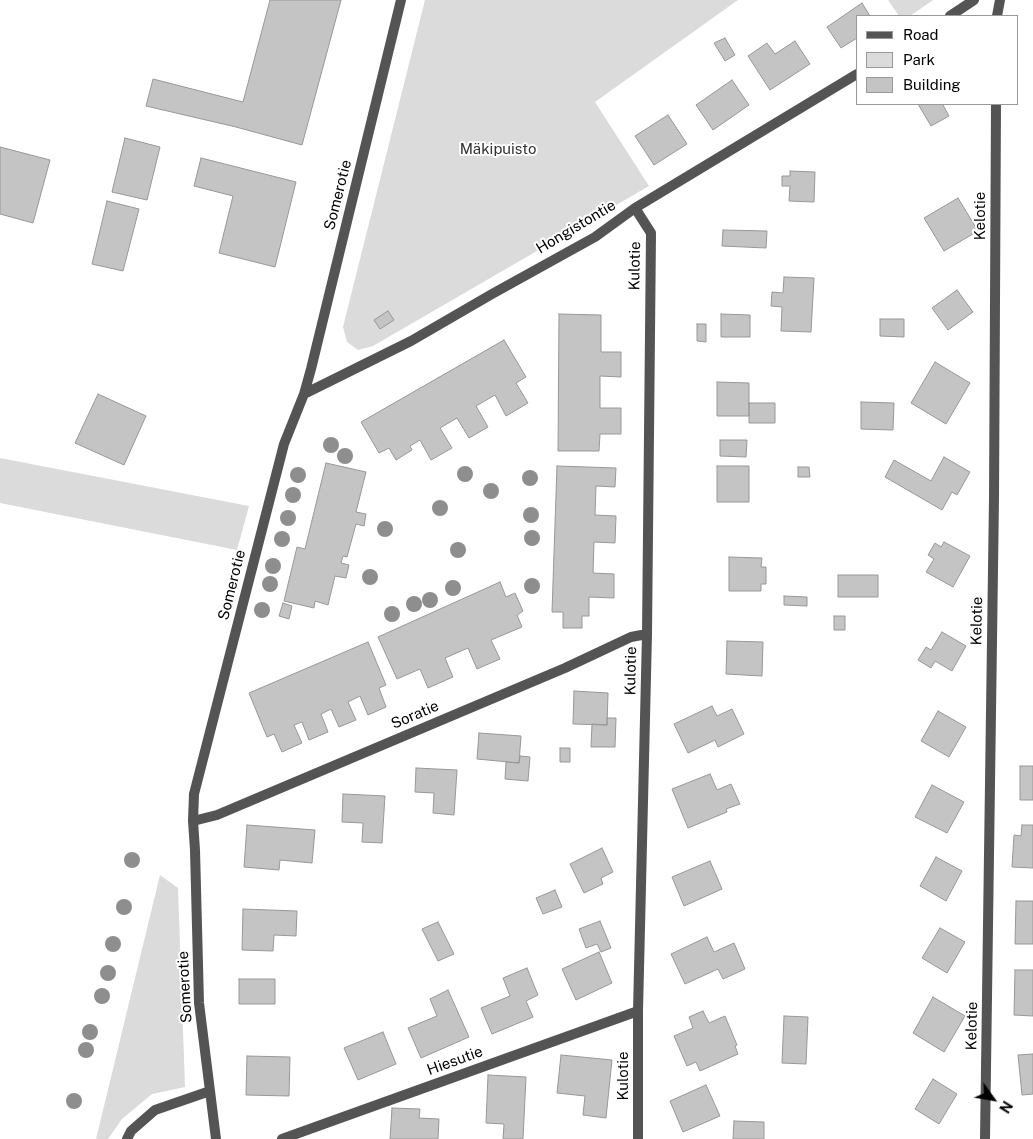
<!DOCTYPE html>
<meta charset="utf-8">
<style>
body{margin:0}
#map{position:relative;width:1033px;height:1139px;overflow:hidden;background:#fff;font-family:"Public Sans",sans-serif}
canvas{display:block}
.legend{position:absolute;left:856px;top:15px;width:162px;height:90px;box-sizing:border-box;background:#fff;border:1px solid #999;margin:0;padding:6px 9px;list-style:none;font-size:15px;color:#000}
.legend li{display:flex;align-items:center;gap:10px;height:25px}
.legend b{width:25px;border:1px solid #999}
.north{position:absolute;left:968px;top:1074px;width:50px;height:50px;-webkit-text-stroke:4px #fff;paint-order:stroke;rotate:122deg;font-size:14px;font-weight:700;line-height:20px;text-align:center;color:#000}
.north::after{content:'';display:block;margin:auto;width:18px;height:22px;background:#000;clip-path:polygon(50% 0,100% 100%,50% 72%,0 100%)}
</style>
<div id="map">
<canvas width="1033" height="1139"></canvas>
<ul class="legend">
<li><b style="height:6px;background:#545454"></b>Road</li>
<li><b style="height:14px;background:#dbdbdb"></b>Park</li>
<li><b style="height:14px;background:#c4c4c4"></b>Building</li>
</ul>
<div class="north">N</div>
</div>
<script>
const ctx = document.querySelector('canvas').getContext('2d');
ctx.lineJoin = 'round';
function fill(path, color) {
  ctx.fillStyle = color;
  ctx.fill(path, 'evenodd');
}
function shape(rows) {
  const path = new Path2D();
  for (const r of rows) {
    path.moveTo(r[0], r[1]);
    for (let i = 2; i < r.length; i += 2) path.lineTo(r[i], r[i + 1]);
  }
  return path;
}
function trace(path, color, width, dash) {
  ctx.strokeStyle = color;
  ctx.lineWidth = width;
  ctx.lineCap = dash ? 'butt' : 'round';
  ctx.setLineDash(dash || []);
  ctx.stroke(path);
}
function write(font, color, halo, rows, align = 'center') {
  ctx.font = font + ' "Public Sans",sans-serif';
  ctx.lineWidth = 4;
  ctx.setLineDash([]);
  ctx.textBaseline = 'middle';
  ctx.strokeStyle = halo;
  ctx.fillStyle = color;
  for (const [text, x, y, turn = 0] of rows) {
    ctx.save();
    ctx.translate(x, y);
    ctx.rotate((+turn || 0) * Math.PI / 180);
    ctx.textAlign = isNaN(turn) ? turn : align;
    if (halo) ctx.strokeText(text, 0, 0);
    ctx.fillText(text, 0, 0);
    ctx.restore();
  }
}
fill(shape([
 [425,0,738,0,595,102,649,186,373,346,358,350,347,342,343,327],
 [888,0,933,0,910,16,899,16],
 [0,458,249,506,237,550,0,503],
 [160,875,178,888,185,1087,152,1094,122,1119,108,1139,96,1139]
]), '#dbdbdb');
const building = shape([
 [270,0,341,0,302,145,236,127,146,106,153,79,243,102,270,0],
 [862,3,870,16,857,16,857,38,841,48,827,27,862,3],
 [725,38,735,55,725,61,714,43,725,38],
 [795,41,810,64,770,90,748,56,767,43,775,54,795,41],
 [732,80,749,105,713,130,696,105,732,80],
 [918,104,946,104,943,105,949,116,931,126,918,104],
 [668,115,687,144,654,165,635,136,668,115],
 [125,138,160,147,147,200,112,192,125,138],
 [0,147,50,160,33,223,0,214,0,147],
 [201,158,296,182,275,267,219,253,233,196,194,186,201,158],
 [790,171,815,172,814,202,789,201,790,186,782,186,782,176,790,176,790,171],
 [958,198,978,231,944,251,924,218,958,198],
 [107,201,139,209,123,271,92,264,107,201],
 [723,230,767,231,766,248,722,246,723,230],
 [784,277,814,278,811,332,781,331,782,307,771,306,772,292,783,293,784,277],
 [957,290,973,312,948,330,932,308,957,290],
 [388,311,394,320,380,329,374,320,388,311],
 [559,314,601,315,601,352,621,352,621,377,600,376,600,408,621,408,621,434,600,434,599,451,558,451,559,314],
 [721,314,750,315,750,337,721,337,721,314],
 [880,319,904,319,904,337,880,336,880,319],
 [697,324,706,324,706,342,697,341,697,324],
 [504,340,526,377,516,383,528,403,506,416,495,395,476,406,488,427,469,438,457,418,440,428,452,448,431,460,420,440,410,446,412,450,396,460,389,448,379,453,361,422,504,340],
 [935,362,970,383,946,424,911,403,935,362],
 [717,382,749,383,749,416,717,416,717,382],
 [98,394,146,416,124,465,75,443,98,394],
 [861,402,894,403,893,430,861,429,861,402],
 [749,403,775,403,775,423,749,423,749,403],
 [720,440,747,440,746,457,720,456,720,440],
 [944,457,970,472,957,495,952,492,942,510,885,477,894,460,931,481,944,457],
 [326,463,366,472,356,512,366,514,364,526,356,524,347,557,343,556,341,563,349,565,346,578,335,576,328,605,315,601,314,608,284,601,297,547,305,549,326,463],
 [557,466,616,468,615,487,596,486,595,515,616,516,615,543,594,542,593,573,614,574,614,598,589,597,589,616,582,616,582,628,563,628,563,612,552,612,557,466],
 [717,466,749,466,749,502,717,502,717,466],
 [798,467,809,467,810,477,798,477,798,467],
 [944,542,970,556,953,587,926,572,934,559,928,555,935,543,941,547,944,542],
 [729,557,762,558,761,567,766,567,766,584,761,584,761,591,729,591,729,557],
 [838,575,878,575,878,597,838,597,838,575],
 [500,582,506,597,515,593,523,611,517,615,522,627,491,640,500,659,477,669,468,648,445,658,453,677,428,688,420,669,397,679,378,637,500,582],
 [784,596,807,597,807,606,784,605,784,596],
 [283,603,292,606,289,619,279,616,283,603],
 [834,616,845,616,845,630,834,630,834,616],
 [942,632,966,646,952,671,935,661,931,668,918,660,926,647,931,650,942,632],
 [727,641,763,642,762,676,726,674,727,641],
 [368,642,386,685,379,688,386,707,368,715,360,696,348,702,356,720,339,727,331,709,321,714,328,732,309,740,302,722,294,725,302,743,282,752,274,734,267,737,249,693,368,642],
 [574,691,608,693,607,725,573,724,574,691],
 [712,706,717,716,732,709,744,734,718,747,715,740,688,753,674,724,712,706],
 [938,711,966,727,949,757,921,741,938,711],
 [607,718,616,718,615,747,591,747,592,724,607,725,607,718],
 [479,733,521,736,519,763,477,759,479,733],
 [560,748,570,748,570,762,560,762,560,748],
 [520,756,530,757,528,781,505,779,506,762,519,763,520,756],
 [1020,766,1033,766,1033,800,1020,800,1020,766],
 [416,768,457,770,454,815,433,813,434,793,415,792,416,768],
 [710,774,717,790,731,784,740,804,726,809,727,812,688,828,672,789,710,774],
 [932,785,964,802,947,833,915,817,932,785],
 [343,794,385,796,382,843,362,842,363,823,342,822,343,794],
 [247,825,315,830,312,863,280,860,279,870,244,867,247,825],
 [1022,825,1033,825,1033,868,1012,867,1014,835,1021,836,1022,825],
 [602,848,613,872,601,878,603,884,584,893,570,864,602,848],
 [936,857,962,871,946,901,920,886,936,857],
 [710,861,722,889,684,906,672,877,710,861],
 [555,890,562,907,543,914,536,898,555,890],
 [1016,901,1033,901,1033,944,1015,944,1016,901],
 [243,909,297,911,296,936,274,935,273,951,242,950,243,909],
 [600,921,611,948,601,952,597,944,586,948,579,929,600,921],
 [438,922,454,954,438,961,422,929,438,922],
 [940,928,965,942,947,973,922,958,940,928],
 [707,937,714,952,734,943,745,969,723,979,718,969,685,984,671,954,707,937],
 [599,952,612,983,576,1000,562,969,599,952],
 [527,968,538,995,526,1001,533,1017,492,1034,481,1008,510,996,503,978,527,968],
 [1015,970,1033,970,1033,1016,1014,1015,1015,970],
 [239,979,275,979,275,1004,239,1004,239,979],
 [448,990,469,1037,421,1058,408,1028,437,1016,430,999,448,990],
 [933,997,965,1016,944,1052,913,1033,933,997],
 [703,1011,709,1023,725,1016,737,1045,735,1046,738,1054,700,1071,696,1062,687,1066,674,1036,693,1028,689,1017,703,1011],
 [784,1016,808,1017,806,1064,782,1063,784,1016],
 [383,1032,396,1064,358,1080,344,1048,383,1032],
 [1033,1054,1033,1094,1022,1095,1018,1055,1033,1054],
 [561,1055,612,1060,606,1118,583,1115,585,1096,557,1093,561,1055],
 [247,1056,290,1057,289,1096,246,1095,247,1056],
 [488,1075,526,1077,523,1139,503,1139,504,1124,486,1123,488,1075],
 [933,1079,957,1094,939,1124,915,1109,933,1079],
 [706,1085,720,1116,683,1132,670,1101,706,1085],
 [392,1108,420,1109,419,1118,439,1119,438,1139,390,1139,392,1108],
 [734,1121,764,1122,764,1139,733,1139,734,1121]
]);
fill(building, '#c4c4c4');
trace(building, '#989898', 1);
trace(shape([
 [950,16,974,0],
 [997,16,1000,0],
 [635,208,651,233,647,634,638,1011,638,1139],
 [304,394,411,341,492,294,595,237,635,208,857,74],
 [193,821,217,815,565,668,631,637,647,634],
 [210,1091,216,1139],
 [127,1139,131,1131,155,1110,210,1091,199,1003,195,850,193,821,194,794,284,444,304,394,311,369,401,0],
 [282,1139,638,1011],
 [985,1139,994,498,996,104]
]), '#545454', 10);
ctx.fillStyle = '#8e8e8e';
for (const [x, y] of [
 [331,445],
 [345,456],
 [465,474],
 [298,475],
 [530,478],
 [491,491],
 [293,495],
 [440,508],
 [531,515],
 [288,518],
 [385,529],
 [532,538],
 [282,539],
 [458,550],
 [273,566],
 [370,577],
 [270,584],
 [532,586],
 [453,588],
 [430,600],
 [414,604],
 [262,610],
 [392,614],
 [132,860],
 [124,907],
 [113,944],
 [108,973],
 [102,996],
 [90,1032],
 [86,1050],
 [74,1101]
]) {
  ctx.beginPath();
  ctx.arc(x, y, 8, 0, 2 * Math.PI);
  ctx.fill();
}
write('15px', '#323232', '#fff', [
 ["Mäkipuisto",498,149]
]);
write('15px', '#000', '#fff', [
 ["Somerotie",338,195,-76],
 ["Kelotie",980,216,-90],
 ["Hongistontie",576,227,-31],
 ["Kulotie",635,266,-89],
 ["Somerotie",232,585,-76],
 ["Kelotie",977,621,-89],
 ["Kulotie",631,671,-89],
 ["Soratie",415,715,-23],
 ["Somerotie",185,987,-93],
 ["Kelotie",972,1026,-89],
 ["Hiesutie",455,1061,-20],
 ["Kulotie",623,1076,-90]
]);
</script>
